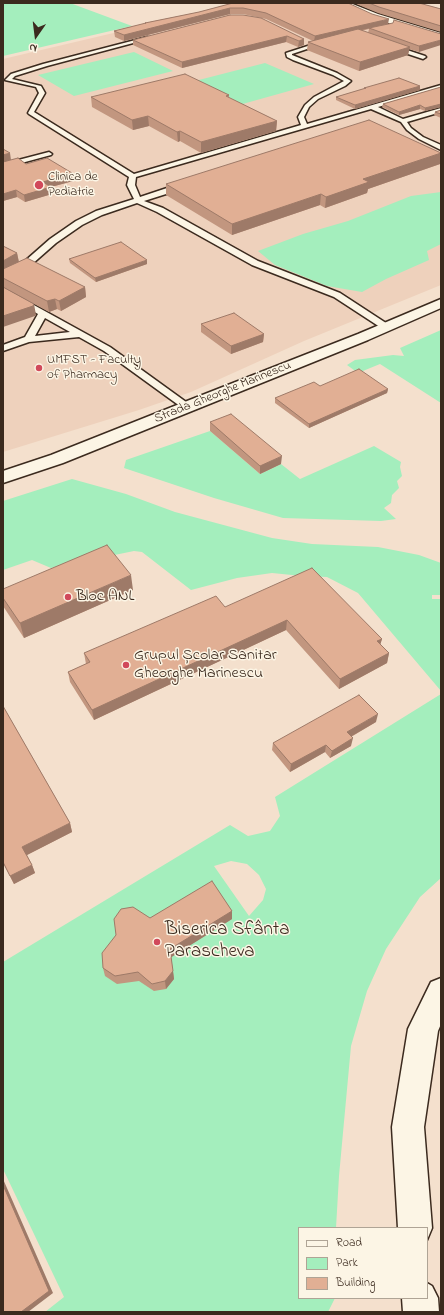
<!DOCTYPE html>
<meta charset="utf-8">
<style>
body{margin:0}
#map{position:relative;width:444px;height:1315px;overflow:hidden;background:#f4e0cd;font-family:"Indie Flower",sans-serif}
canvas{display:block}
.frame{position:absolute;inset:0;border:4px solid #3b2a1e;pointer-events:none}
.legend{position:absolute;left:298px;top:1227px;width:130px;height:72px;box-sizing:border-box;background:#fcf5e5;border:1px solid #afa495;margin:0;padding:5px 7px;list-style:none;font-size:12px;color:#3b2a1e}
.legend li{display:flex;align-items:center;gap:8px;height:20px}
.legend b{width:20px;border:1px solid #afa495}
.north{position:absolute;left:16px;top:16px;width:40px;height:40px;-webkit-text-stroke:3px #fcf5e5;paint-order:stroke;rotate:194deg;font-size:11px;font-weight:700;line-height:16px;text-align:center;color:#3b2a1e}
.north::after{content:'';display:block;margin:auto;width:14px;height:18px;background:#3b2a1e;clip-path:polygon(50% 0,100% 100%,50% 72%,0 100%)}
</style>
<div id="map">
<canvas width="444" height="1315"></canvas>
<div class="frame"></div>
<ul class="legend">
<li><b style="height:5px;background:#fcf5e5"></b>Road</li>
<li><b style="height:11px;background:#a4eebd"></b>Park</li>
<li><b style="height:11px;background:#e1af94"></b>Building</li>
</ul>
<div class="north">N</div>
</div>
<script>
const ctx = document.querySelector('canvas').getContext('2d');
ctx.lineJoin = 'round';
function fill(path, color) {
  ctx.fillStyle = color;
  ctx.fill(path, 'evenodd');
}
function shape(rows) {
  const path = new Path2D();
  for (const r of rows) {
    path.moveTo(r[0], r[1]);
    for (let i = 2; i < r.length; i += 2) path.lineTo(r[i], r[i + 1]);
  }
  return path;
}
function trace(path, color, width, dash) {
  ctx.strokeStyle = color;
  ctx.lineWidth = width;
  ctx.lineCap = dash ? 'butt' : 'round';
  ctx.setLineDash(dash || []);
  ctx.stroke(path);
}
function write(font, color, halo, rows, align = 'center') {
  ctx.font = font + ' "Indie Flower",sans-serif';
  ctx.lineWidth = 3;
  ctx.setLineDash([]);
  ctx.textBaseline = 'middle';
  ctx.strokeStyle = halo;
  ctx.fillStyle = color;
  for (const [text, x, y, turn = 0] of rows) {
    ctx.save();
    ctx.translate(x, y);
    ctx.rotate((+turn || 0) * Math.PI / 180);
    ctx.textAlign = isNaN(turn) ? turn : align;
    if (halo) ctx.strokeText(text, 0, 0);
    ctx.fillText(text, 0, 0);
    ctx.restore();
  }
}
fill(shape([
 [241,3,374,20,441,39,441,285,304,341,191,392,139,410,3,452,3,59]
]), '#eed1bc');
fill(shape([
 [3,3,70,3,132,26,3,56],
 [134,52,173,71,74,96,38,75],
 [265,63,314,84,239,105,191,82],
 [441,192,441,244,427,251,429,260,386,279,362,292,327,286,275,265,258,251,303,234,348,221,411,196],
 [441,330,441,403,380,364,358,373,347,365,355,360,393,355,404,356,400,348],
 [210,431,260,474,281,464,300,479,374,446,401,462,400,467,402,476,397,481,399,488,392,495,391,503,384,508,396,519,381,521,283,518,214,498,124,468,126,460],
 [72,479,126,494,175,512,272,538,312,544,378,547,419,555,441,563,441,595,432,595,432,599,441,599,441,691,358,593,327,577,302,576,272,573,237,578,191,590,142,552,134,551,51,568,32,560,3,570,3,501],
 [441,694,441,878,420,897,386,949,367,991,351,1046,339,1176,336,1228,299,1228,299,1298,335,1298,328,1312,45,1312,64,1297,3,1169,3,962,230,825,248,836,270,831,280,816,275,797],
 [231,861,247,864,259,875,266,889,263,900,249,916,214,866]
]), '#a4eebd');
const service = shape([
 [147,37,152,38,47,66,15,76,12,79,41,86,45,93,34,112,134,174,301,125,298,117,305,105,314,97,344,81,333,75,293,60,287,57,286,53,323,41,328,42,292,54,292,55,337,73,351,81,345,86,318,99,309,107,304,117,307,124,441,85,441,89,378,107,403,119,441,108,441,112,407,122,411,128,423,137,441,145,441,150,419,139,407,130,401,122,371,109,136,177,135,185,140,197,179,184,185,184,185,188,144,201,163,208,258,261,340,293,389,325,390,327,389,329,383,329,334,297,252,265,157,212,137,203,102,215,82,225,56,243,31,265,3,279,3,274,25,261,50,239,76,221,96,211,134,199,127,185,129,177,29,114,28,113,39,93,36,87,5,80,11,74,43,64,147,37],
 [392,45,425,56,426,57,423,59,390,48,390,46,392,45],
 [49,152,52,154,51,155,3,168,3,164,49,152],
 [3,288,110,347,193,407,188,410,184,409,104,351,79,337,29,342,3,351,3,345,25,337,38,314,3,294,3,288],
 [45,318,70,332,35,336,45,318]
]);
const minor = shape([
 [339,3,350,3,378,14,441,33,441,39,372,18,339,3]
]);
const secondary = shape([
 [441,299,441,308,368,340,63,463,3,483,3,471,51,455,182,403,358,334,441,299],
 [441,978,441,1024,438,1031,424,1127,432,1228,427,1240,427,1228,398,1228,392,1127,408,1029,431,982,441,978],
 [427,1283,432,1286,438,1298,439,1312,403,1312,402,1298,427,1298,427,1283]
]);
trace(service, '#3b2a1e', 3);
trace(minor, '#3b2a1e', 3);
trace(secondary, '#3b2a1e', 3);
fill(service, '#fcf5e5');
fill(minor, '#fcf5e5');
fill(secondary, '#fcf5e5');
fill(shape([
 [233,3,388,24,441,34,419,52,409,49,408,55,359,71,307,50,308,42,313,41,266,19,243,14,230,14,124,41,115,37,114,31,145,24,145,23,199,12],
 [369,29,368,33,361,31],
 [354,3,419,3,441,9,441,32,378,13],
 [230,15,304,39,304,45,298,47,286,42,182,68,133,45,133,40],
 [420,86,420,90,355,109,336,100,336,97,364,89,364,88],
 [441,87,441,107,425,111,420,109,399,115,382,107,383,104],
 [229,95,229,98,277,121,276,131,201,153,180,141,178,142,149,126,133,130,92,107,91,97],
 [441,110,441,118,434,115,435,112],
 [441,153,440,164,368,189,367,193,325,208,320,205,232,235,166,195,166,184],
 [11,160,26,164,73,181,51,187,52,194,25,202,17,197,3,201],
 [3,246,17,253,19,262,85,287,86,297,61,311,57,309,49,312,3,287],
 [69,259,147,264,96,282,70,263],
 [201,324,264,334,263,342,231,354,201,332],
 [320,386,388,389,387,393,309,428,275,403,275,398],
 [210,422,281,464,260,474,210,431],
 [3,589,133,590,24,638,3,606],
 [225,607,382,639,380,644,389,653,387,663,339,689,286,630,94,720,70,682,68,672,86,664,84,653],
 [3,706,70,823,72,832,27,855,32,865,35,873,14,884,3,863],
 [376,722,351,737,351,746,330,758,325,752,290,772,272,750,273,743],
 [232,911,232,919,171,957,174,979,166,989,154,991,139,981,117,984,105,976,103,968,150,918]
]), '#c2967f');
fill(shape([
 [230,8,230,14,124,41,124,35],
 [389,19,388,24,314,41,315,36],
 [287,36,286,42,182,68,182,62],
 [304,39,304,45,298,47,299,41],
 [441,40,441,45,419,52,419,46],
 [410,47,408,55,359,71,360,62],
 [420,86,420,90,355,109,355,105],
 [441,104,441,107,425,111,425,108],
 [420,105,420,109,399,115,399,112],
 [148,116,149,126,133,130,132,120],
 [277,121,276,131,201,153,201,142],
 [180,131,180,141,178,142,177,132],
 [10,153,11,160,3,163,3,155],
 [441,153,440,164,368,189,367,193,325,208,326,197,363,179],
 [72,173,73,181,51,187,52,194,25,202,24,195,43,182],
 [16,190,17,197,3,201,3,194],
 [321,194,320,205,232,235,232,224],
 [17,253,19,263,3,272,3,261],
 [147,260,147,264,96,282,95,278],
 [85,287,86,297,61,311,59,301],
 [55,299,57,309,49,312,47,301],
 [34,304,36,315,35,316,3,327,3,316],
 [264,334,263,342,231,354,231,346],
 [388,389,387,393,309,428,309,424],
 [282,456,281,464,260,474,260,466],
 [131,575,133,590,24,638,20,623],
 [287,620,286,630,94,720,92,710],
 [382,639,379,649,377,641],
 [389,653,387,663,339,689,340,679],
 [378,714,376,722,345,740,347,732],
 [353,738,351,746,330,758,332,751],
 [326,745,325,752,290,772,291,764],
 [70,823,72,832,25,856,22,847],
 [32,865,35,873,14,884,10,876],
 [232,911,232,919,170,958,170,949],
 [173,971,174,979,166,989,165,981],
 [3,1179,53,1293,28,1312,21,1312,3,1185]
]), '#9e7a68');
const building = shape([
 [233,3,348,3,372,14,389,19,315,36,266,13,243,8,230,8,124,35,114,31,146,23,145,23,199,12,233,3],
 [369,3,419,3,441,9,441,26,379,7,369,3],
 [230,15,243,15,261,18,304,39,299,41,287,36,182,62,133,40,230,15],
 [394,20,441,34,441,40,419,46,369,28,393,23,394,20],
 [358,29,410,47,360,62,308,42,358,29],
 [185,74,229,95,226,96,277,121,201,142,180,131,177,132,148,116,132,120,91,97,185,74],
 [399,78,420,86,355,105,336,97,366,88,364,88,399,78],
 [441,87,441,104,425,108,420,105,399,112,383,104,441,87],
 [441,110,441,114,435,112,441,110],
 [369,120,441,153,363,179,369,182,326,197,321,194,232,224,166,184,369,120],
 [3,149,10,153,3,155,3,149],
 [18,158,26,164,47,158,72,173,43,182,51,187,24,195,16,190,3,194,3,162,18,158],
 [121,242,147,260,95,278,69,259,121,242],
 [3,246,17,253,3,261,3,246],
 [27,258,85,287,59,301,55,299,47,301,3,278,3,269,27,258],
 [3,287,34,304,33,306,3,316,3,287],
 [234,313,264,334,231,346,201,324,234,313],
 [359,369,388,389,309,424,275,398,314,382,320,386,359,369],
 [231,414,282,456,260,466,210,422,231,414],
 [107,545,131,575,20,623,3,598,3,589,107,545],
 [312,568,382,639,377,641,389,653,340,679,287,620,92,710,68,672,90,662,84,653,216,596,225,607,312,568],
 [359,695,378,714,347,732,353,738,332,751,326,745,291,764,273,743,359,695],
 [3,706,70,823,22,847,32,865,10,876,3,862,3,706],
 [212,881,232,911,170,949,173,971,165,981,152,984,138,972,115,976,103,968,102,953,116,935,114,919,121,909,133,907,150,918,212,881],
 [3,1185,49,1291,21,1312,3,1312,3,1185]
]);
fill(building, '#e1af94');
trace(building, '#9e7a68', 1);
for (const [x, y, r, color] of [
 [39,185,5,"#d1495b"],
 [39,368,4,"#d1495b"],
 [68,597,4,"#d1495b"],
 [126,665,4,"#d1495b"],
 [157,942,4,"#d1495b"]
]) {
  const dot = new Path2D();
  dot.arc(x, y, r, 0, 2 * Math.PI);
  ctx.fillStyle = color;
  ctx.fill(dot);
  trace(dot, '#fcf5e5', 1.5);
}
write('13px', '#3b2a1e', '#fcf5e5', [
 ["Clinica de",48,178],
 ["Pediatrie",48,193],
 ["UMFST - Faculty",47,361],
 ["of Pharmacy",47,376]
], 'left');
write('13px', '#3b2a1e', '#fcf5e5', [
 ["Strada Gheorghe Marinescu",223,393,-22]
]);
write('16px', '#3b2a1e', '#fcf5e5', [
 ["Bloc ANL",76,597],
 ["Grupul Școlar Sanitar",134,656],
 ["Gheorghe Marinescu",134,674]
], 'left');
write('19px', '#3b2a1e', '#fcf5e5', [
 ["Biserica Sfânta",165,931],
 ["Parascheva",165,953]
], 'left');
</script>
